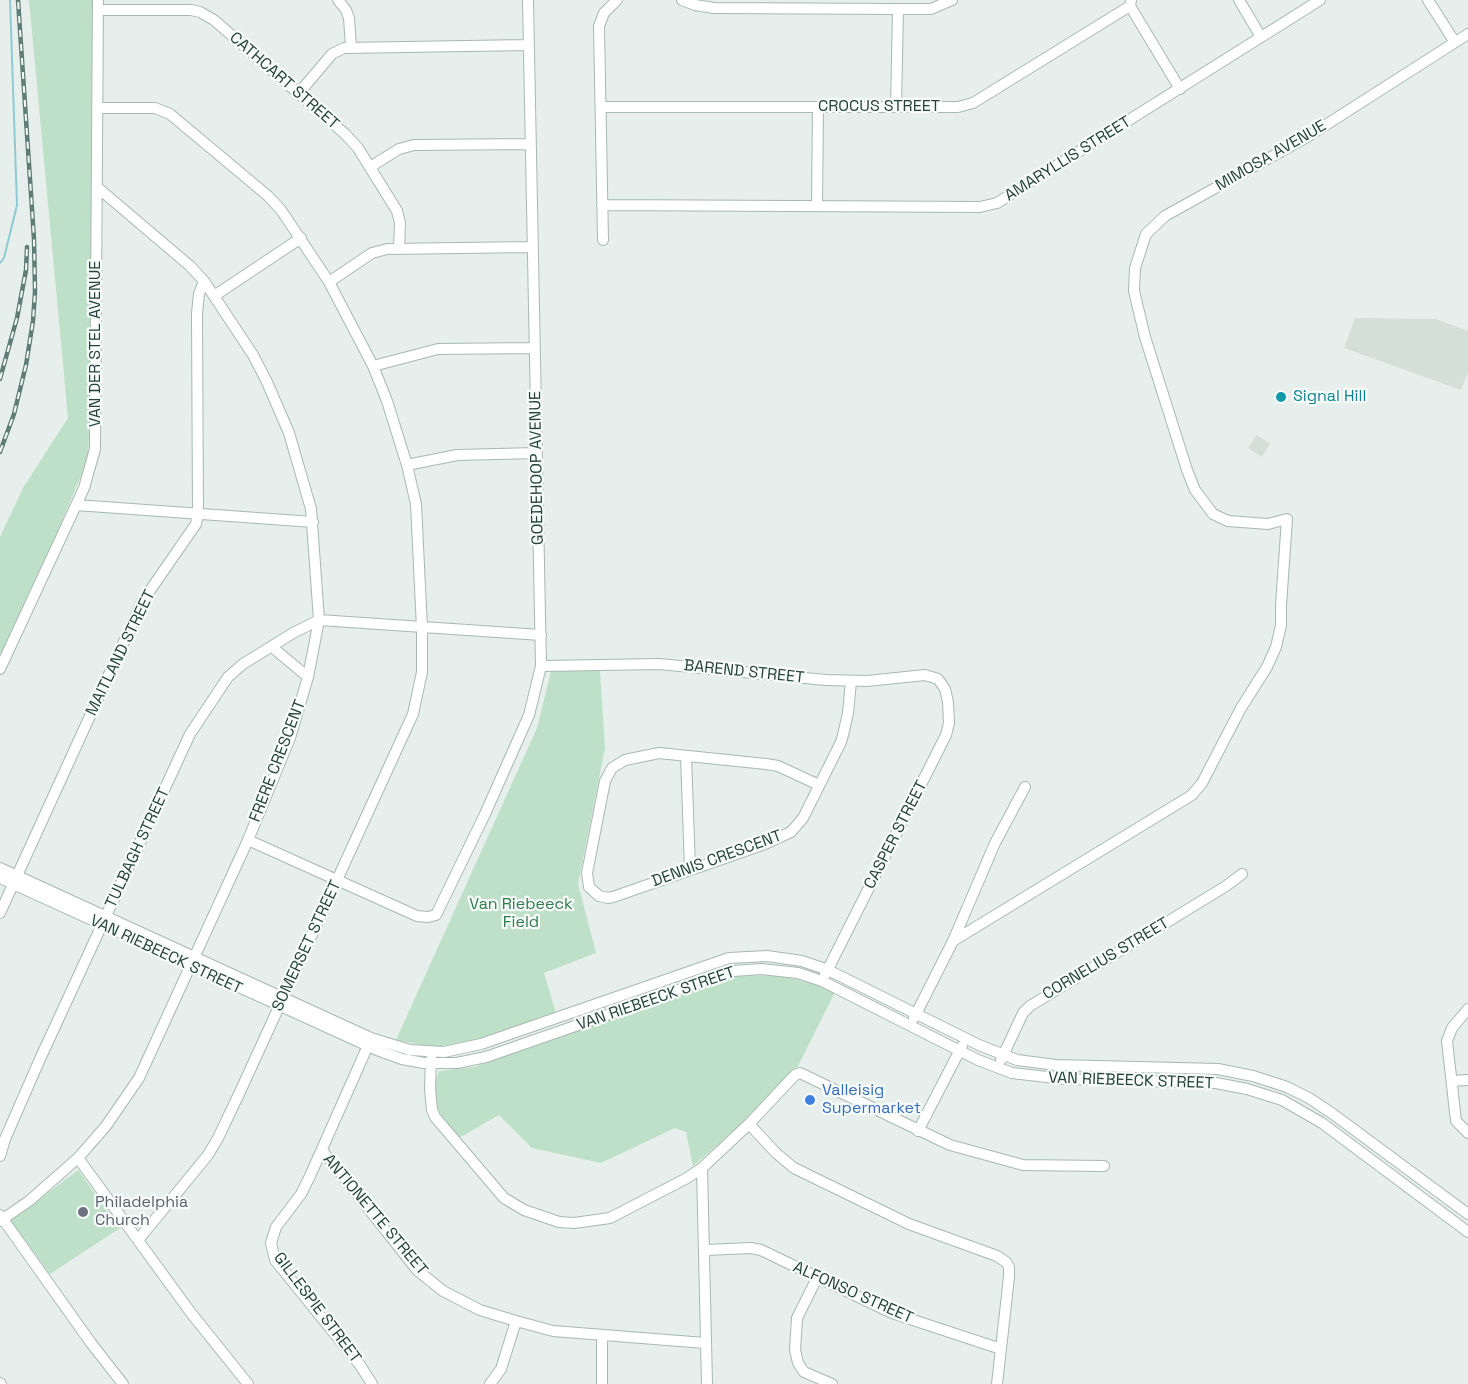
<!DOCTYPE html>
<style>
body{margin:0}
canvas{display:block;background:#e6efeb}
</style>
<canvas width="1468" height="1384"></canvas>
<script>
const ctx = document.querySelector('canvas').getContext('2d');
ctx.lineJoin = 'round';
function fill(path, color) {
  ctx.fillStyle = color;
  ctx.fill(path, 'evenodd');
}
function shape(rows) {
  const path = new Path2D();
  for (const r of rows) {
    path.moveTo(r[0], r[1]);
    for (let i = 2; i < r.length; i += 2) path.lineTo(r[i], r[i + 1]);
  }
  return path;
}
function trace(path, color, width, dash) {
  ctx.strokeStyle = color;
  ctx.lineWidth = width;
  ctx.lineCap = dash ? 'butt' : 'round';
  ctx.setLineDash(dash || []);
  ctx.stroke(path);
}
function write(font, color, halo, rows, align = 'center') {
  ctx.font = font + ' "Space Grotesk",sans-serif';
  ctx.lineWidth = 4.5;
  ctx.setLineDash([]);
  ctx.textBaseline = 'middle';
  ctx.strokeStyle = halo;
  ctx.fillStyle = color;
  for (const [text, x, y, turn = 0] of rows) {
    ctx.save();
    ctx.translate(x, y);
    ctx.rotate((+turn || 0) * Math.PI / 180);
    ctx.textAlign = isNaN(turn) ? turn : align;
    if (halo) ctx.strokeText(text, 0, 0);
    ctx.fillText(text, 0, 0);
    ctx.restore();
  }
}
fill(shape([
 [1355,318,1436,319,1468,331,1468,372,1461,390,1344,348],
 [1256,435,1270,443,1262,457,1248,448]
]), '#d4dfda');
fill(shape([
 [29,0,92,0,91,387,88,459,0,669,0,537,23,488,68,418],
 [551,671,600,671,605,748,578,884,596,953,544,973,556,1013,462,1044,432,1047,396,1040,537,728],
 [736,975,784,976,821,986,835,992,797,1068,746,1120,693,1166,686,1132,675,1128,601,1163,532,1148,499,1115,459,1138,443,1118,434,1102,434,1086,439,1071,474,1067],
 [78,1170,120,1228,50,1274,11,1221]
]), '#bfe0c8');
trace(shape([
 [0,263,4,258,17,205,10,0]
]), '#8ec9d4', 2);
const minor = shape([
 [338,0,346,10,349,18,351,47],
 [682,0,695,5,714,8,898,9,931,9,952,0],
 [1131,0,1130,6,1180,89],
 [1239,0,1261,37],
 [1428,0,1454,41],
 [98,10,191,10,200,12,214,20,345,134,358,148,397,211,400,223,399,248],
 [298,94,332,54,344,48,528,45],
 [601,107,958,107,973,103,1130,6],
 [896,107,898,9],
 [97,108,155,108,170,114,268,196,281,210,329,282,373,366,387,401,407,465,416,504,422,628,422,672,413,714,239,1094,218,1138,208,1155,138,1240],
 [370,167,399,149,414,145,530,144],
 [602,205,980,207,997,203,1320,0],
 [817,206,818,107],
 [603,240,599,26,604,13,617,0],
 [329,282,372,253,387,249,532,247],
 [214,296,301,238],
 [373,366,438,349,535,348],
 [407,465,457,455,536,453],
 [76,505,313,522],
 [272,647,308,677],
 [541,666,659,664,826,680,867,681,925,675,938,679,945,689,948,702,949,723,946,735,825,975],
 [0,669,84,488,95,449,98,0],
 [686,756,690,869],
 [819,785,778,766,766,764,659,753,625,760,612,768,605,781,587,873,589,887,599,896,608,898,613,897,765,844,791,832,803,818,841,742,843,735,848,713,851,681],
 [248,840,417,916,428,917,436,915,485,814,529,715,541,666,528,0],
 [0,868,371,1038,410,1050,444,1052,481,1044,729,958,767,956,802,961,828,970,979,1045,1017,1060,1056,1065,1218,1069,1253,1076,1287,1087,1309,1098,1333,1114,1468,1214],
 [0,878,377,1050,402,1059,424,1063,457,1063,486,1057,733,971,761,969,798,973,822,981,978,1060,1012,1073,1064,1079,1216,1083,1247,1089,1282,1100,1322,1123,1468,1232],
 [0,913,142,602,196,524,198,514,197,313,199,294,204,281],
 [953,941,1192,795,1202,783,1241,708,1267,667,1276,647,1281,625,1281,605,1287,519,1268,524,1228,521,1213,514,1195,490,1187,470,1145,337,1134,291,1135,268,1146,234,1165,216,1307,137,1468,34],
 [1468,1009,1452,1028,1447,1041,1456,1121,1468,1133],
 [914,1018,953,941,995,843,1025,787],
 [370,1041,310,1176,301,1194,276,1227,271,1243,275,1260,360,1365,372,1384],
 [431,1059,430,1089,432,1110,435,1117,504,1198,524,1210,559,1222,574,1223,610,1218,687,1178,702,1168,749,1124,795,1075,800,1073,950,1145,1023,1165,1104,1166],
 [1001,1060,1023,1013,1030,1006,1226,886,1242,874],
 [1452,1081,1468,1080],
 [749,1124,776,1153,794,1168,909,1224,997,1256,1006,1262,1009,1267,1009,1277,997,1384],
 [918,1131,962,1046],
 [322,1150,417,1270,443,1291,480,1310,516,1321,553,1331,705,1343],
 [0,1156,5,1139,40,1059,190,734,228,677,243,664,293,633,319,620,541,635],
 [78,1158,191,1313,248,1384],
 [702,1168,707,1384],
 [0,1215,91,1343,123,1384],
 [0,1221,29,1201,78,1158,106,1126,139,1078,248,840,290,738,308,677,319,620,311,509,289,433,267,382,253,355,204,281,190,266,97,187],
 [705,1250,751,1248,761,1250,892,1313,1001,1349],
 [817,1278,797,1318,795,1350,798,1363,804,1372,832,1384],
 [602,1336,602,1384],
 [0,1383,1,1384],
 [490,1384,501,1369,516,1321]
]);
trace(minor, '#a8b8b2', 12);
trace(minor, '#fff', 10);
const rail = shape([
 [0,379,17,318,26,270,27,247],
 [0,452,14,414,26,365,33,321,35,292,34,239,18,0]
]);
trace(rail, '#5f7d75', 4.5);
trace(rail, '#f7fbf9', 2, [7]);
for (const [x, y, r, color] of [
 [1281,397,6,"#0f9aa8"],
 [810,1100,6,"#3f7fe0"],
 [83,1212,6,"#6b7280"]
]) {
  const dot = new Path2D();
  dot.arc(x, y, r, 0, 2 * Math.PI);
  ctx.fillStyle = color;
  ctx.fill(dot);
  trace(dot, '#f7fbf9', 2);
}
write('16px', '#24423a', '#f7fbf9', [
 ["CATHCART STREET",284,81,41],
 ["CROCUS STREET",879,107],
 ["MIMOSA AVENUE",1271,156,-30],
 ["AMARYLLIS STREET",1068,159,-32],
 ["VAN DER STEL AVENUE",96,344,-90],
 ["GOEDEHOOP AVENUE",537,468,-91],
 ["MAITLAND STREET",121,653,-64],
 ["BAREND STREET",744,672,6],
 ["FRERE CRESCENT",278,761,-69],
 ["CASPER STREET",896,835,-63],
 ["TULBAGH STREET",138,848,-65],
 ["DENNIS CRESCENT",717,859,-20],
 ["SOMERSET STREET",307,946,-65],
 ["VAN RIEBEECK STREET",166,955,25],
 ["CORNELIUS STREET",1106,959,-31],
 ["VAN RIEBEECK STREET",656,999,-19],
 ["VAN RIEBEECK STREET",1131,1081,2],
 ["ANTIONETTE STREET",375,1215,50],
 ["ALFONSO STREET",853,1293,24],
 ["GILLESPIE STREET",317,1308,53]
]);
write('16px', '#0d838f', '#f7fbf9', [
 ["Signal Hill",1293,397]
], 'left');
write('16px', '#2d7a4b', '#f7fbf9', [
 ["Van Riebeeck",521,905],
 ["Field",521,923]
]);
write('16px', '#366cbe', '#f7fbf9', [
 ["Valleisig",822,1091],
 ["Supermarket",822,1109]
], 'left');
write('16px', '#5b616d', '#f7fbf9', [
 ["Philadelphia",95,1203],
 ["Church",95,1221]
], 'left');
</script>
